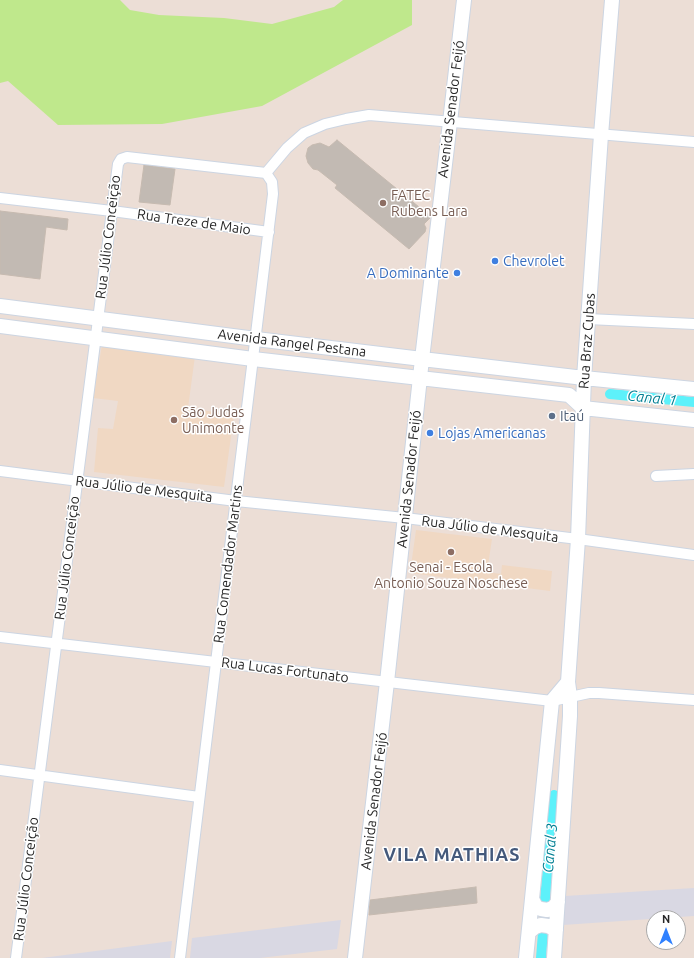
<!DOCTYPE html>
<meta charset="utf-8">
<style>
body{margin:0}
#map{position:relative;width:694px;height:958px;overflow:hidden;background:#ecded6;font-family:Ubuntu,sans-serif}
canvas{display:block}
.north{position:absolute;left:646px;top:910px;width:40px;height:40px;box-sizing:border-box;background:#fff;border:1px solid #a9a9a9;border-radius:50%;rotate:0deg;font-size:11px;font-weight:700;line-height:16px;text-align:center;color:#272727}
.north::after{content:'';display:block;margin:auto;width:14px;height:18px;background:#3081ff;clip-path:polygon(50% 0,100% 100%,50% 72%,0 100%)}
</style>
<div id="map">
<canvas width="694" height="958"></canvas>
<div class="north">N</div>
</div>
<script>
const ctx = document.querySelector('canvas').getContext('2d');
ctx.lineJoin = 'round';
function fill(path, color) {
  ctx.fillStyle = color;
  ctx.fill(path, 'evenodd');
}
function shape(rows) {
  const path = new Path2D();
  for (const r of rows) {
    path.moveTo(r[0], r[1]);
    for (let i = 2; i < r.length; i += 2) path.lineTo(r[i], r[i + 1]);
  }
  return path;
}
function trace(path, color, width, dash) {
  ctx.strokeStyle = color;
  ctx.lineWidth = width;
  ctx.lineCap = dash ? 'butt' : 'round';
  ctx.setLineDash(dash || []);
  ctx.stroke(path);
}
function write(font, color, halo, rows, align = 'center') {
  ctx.font = font + ' Ubuntu,sans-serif';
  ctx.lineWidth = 3;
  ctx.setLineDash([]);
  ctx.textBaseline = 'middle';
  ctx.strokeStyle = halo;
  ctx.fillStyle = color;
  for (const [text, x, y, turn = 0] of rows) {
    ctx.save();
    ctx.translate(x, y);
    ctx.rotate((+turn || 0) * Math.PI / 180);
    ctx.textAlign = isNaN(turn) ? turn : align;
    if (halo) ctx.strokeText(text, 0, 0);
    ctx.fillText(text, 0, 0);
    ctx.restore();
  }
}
fill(shape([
 [694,888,694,916,563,925,565,896],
 [341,920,337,949,260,958,190,958,192,938],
 [172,941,170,958,42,958]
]), '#d9d8e3');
fill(shape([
 [102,345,195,356,188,408,234,415,224,487,94,472,98,428,113,429,118,401,93,398],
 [416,530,492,539,487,572,501,574,502,565,552,571,550,591,410,573]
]), '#f0d8c3');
fill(shape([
 [0,0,120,0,130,10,159,15,224,18,272,24,334,7,343,0,412,0,412,25,262,106,162,124,58,125,8,81,0,83]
]), '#bfe88c');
trace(shape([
 [610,394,694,402],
 [545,900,554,795],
 [541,958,543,933]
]), '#5df1fa', 10);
const building = shape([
 [337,140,430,216,430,218,424,224,426,228,425,232,409,249,335,188,337,185,318,170,313,169,308,163,306,156,308,148,312,145,320,143,329,147,337,140],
 [144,165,175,169,170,205,139,202,144,165],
 [0,211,68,219,67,230,46,227,40,279,0,274,0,211],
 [476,887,477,903,369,915,370,900,476,887]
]);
fill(building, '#c2bab3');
trace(building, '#c6bab0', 1);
const street = shape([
 [0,198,112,211,269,232],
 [588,319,694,324],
 [0,471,236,501,405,518,578,539,694,555],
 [656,476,694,474],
 [0,637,552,701,589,693,599,693,694,700],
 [0,770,199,797],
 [16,958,118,164,121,159,127,157,266,173,287,148,304,133,325,124,346,119,369,115,694,142],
 [180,958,273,194,272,182,266,173]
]);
const secondary = shape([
 [0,306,256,339,422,359,584,378,694,389],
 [0,326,253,359,569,395,583,408,694,420],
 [532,899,536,907,541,909,547,910,553,908,558,902],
 [529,932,535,927,541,925,548,926,556,930],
 [355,958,387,682,422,359,450,122,464,0],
 [526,958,552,701,568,682],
 [554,958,570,716,570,697,568,682,578,539,584,378,601,135,612,0]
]);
trace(street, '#ccd5e2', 12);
trace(secondary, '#ccd5e2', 16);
trace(street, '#fff', 10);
trace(secondary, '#fff', 14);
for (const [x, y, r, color] of [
 [383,203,4,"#8d6e63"],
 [495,261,4,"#3f7fe0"],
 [457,273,4,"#3f7fe0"],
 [552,416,4,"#5c6f8a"],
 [174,420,4,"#8d6e63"],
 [430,433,4,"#3f7fe0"],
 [451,552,4,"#8d6e63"]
]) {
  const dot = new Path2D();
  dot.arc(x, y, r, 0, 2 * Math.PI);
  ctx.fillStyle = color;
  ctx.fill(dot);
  trace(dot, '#fff', 1.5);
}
write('14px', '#272727', '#fff', [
 ["Avenida Senador Feijó",451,109,-83],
 ["Rua Treze de Maio",194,222,8],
 ["Rua Júlio Conceição",108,237,-83],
 ["Rua Braz Cubas",587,341,-86],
 ["Avenida Rangel Pestana",292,343,7],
 ["Avenida Senador Feijó",409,479,-84],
 ["Rua Júlio de Mesquita",144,489,7],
 ["Rua Júlio de Mesquita",490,529,7],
 ["Rua Júlio Conceição",67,558,-83],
 ["Rua Comendador Martins",228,564,-83],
 ["Rua Lucas Fortunato",285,670,7],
 ["Avenida Senador Feijó",374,801,-83],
 ["Rua Júlio Conceição",26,879,-83]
]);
write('14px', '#785e54', '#fff', [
 ["FATEC",391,195],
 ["Rubens Lara",391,211],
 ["São Judas",182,412],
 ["Unimonte",182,428],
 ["Senai - Escola",451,567,"center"],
 ["Antonio Souza Noschese",451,583,"center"]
], 'left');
write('14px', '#366cbe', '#fff', [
 ["Chevrolet",503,261],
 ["A Dominante",449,273,"right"],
 ["Lojas Americanas",438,433]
], 'left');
write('14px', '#4e5e75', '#fff', [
 ["Itaú",560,416]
], 'left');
write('italic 15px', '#037f93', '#fff', [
 ["Canal 1",652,398,6],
 ["Canal 3",550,848,-85]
]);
ctx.letterSpacing = '1px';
write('bold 18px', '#44597b', '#fff', [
 ["VILA MATHIAS",452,855]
]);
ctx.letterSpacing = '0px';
</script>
